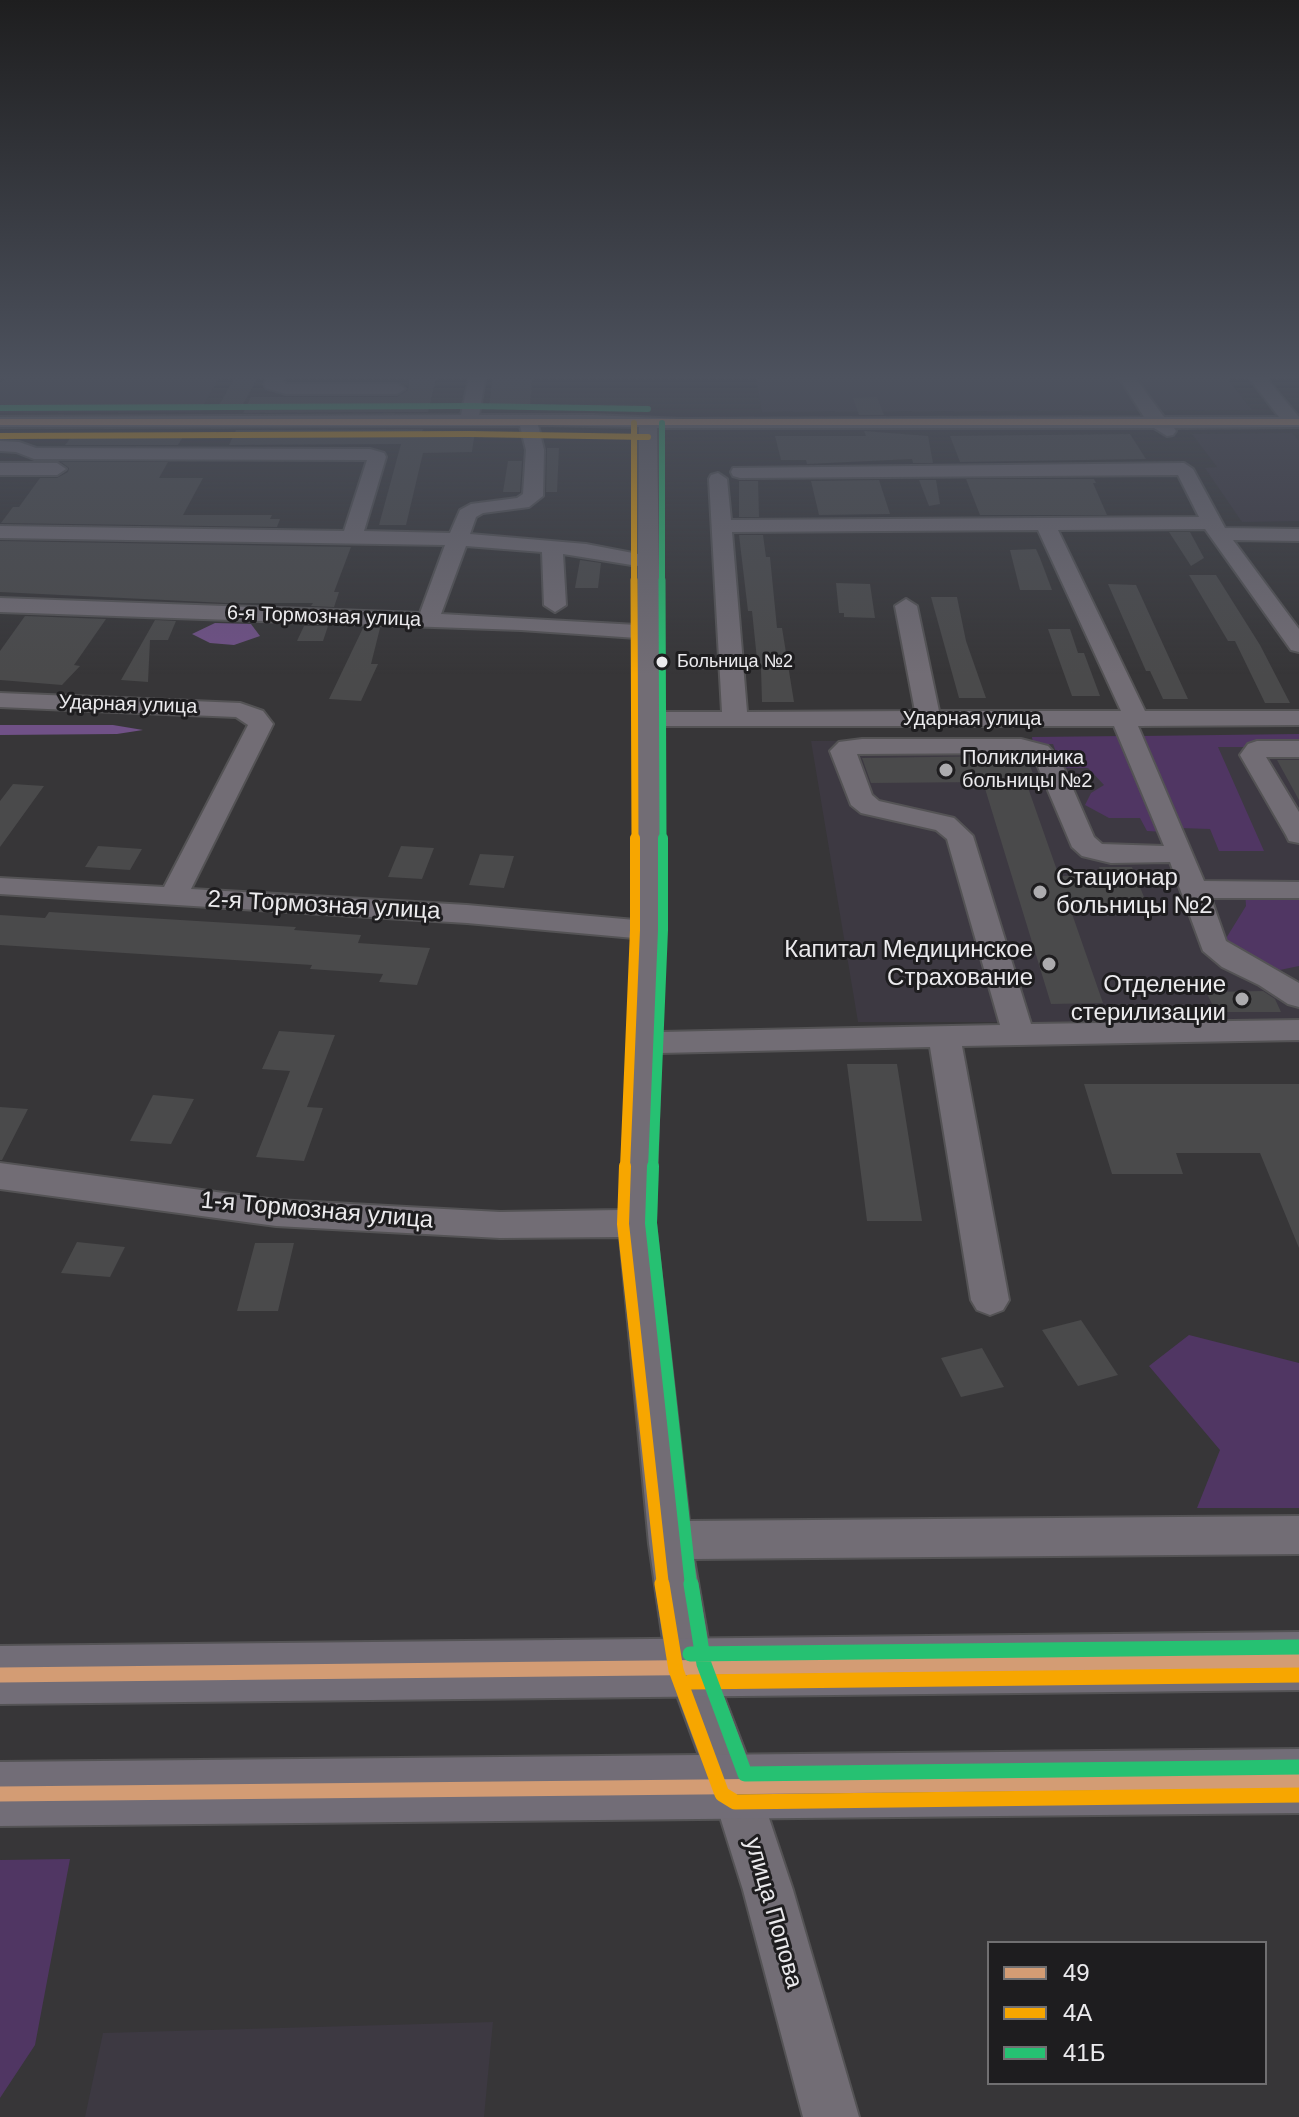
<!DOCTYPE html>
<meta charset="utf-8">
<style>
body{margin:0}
#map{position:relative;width:1299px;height:2117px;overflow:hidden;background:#373638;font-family:Arial,sans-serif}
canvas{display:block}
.legend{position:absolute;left:987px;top:1941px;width:280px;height:144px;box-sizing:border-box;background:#1e1d1f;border:2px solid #706f71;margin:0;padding:10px 14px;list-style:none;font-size:24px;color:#ebeaed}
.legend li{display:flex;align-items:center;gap:16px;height:40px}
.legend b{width:40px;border:2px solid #706f71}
</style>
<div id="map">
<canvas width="1299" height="2117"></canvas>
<ul class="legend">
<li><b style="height:10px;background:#d39c74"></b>49</li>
<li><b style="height:10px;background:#f7a600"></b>4А</li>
<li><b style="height:10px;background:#26c172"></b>41Б</li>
</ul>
</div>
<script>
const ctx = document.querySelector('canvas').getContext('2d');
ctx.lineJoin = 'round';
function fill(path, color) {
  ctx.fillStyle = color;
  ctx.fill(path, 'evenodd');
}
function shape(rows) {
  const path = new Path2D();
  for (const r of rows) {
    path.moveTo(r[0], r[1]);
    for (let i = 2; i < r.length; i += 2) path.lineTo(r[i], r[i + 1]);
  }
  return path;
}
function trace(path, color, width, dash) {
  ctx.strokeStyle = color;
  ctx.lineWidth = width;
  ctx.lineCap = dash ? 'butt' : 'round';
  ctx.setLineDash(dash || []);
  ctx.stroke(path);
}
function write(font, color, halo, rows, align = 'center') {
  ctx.font = font + ' Arial,sans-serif';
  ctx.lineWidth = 6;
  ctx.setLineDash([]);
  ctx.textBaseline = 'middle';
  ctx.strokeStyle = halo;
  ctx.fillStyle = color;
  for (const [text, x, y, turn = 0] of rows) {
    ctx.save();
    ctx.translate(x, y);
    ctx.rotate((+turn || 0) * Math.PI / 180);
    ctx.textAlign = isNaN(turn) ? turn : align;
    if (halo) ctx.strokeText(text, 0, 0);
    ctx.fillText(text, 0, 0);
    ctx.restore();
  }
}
fill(shape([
 [7,379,218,379,200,412,0,413,0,382],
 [756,379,1228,379,1252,410,762,412],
 [1292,433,1299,441,1299,521,1242,522,1205,468,1217,467,1192,434],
 [1299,738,1299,1043,995,1022,858,1022,811,741],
 [493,2022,484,2117,85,2117,103,2033]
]), '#3d3942');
fill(shape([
 [1299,734,1299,747,1218,747,1264,851,1219,851,1210,829,1180,828,1140,736],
 [1124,736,1165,832,1147,831,1140,818,1109,818,1085,805,1091,793,1104,785,1088,768,1062,768,1053,744,1033,744,1032,737],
 [1245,891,1299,891,1299,966,1275,971,1225,940,1246,906],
 [1189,1335,1299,1363,1299,1508,1197,1508,1220,1450,1149,1366],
 [70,1859,35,2045,0,2098,0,1860]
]), '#503663');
fill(shape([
 [215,623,251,624,260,636,234,645,210,643,192,634],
 [0,725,113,725,143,730,117,734,0,735]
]), '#705187');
fill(shape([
 [234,379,257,379,242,406,219,405],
 [409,379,436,379,428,412,243,413,251,397,397,397,408,390],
 [492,379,532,379,530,408,489,409],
 [877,397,884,415,859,415,853,398],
 [423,429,422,432,475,431,472,452,423,453,406,525,379,525,401,444,229,445,236,430],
 [864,431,928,436,933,463,913,463,912,459,807,464,806,460,781,460,775,436,866,436],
 [1130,434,1146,459,960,462,950,436],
 [184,435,178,445,65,445,72,436],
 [547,448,559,448,557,492,546,492],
 [508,461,522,461,520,492,503,492],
 [61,462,168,462,159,478,203,478,183,515,272,515,270,519,280,519,277,527,1,523,13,507,19,507,40,478,57,478,68,472,69,468],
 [966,479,1094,479,1096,483,1093,483,1107,515,980,515],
 [879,480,890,514,819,515,811,481],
 [919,480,936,480,940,504,929,506],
 [739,481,758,481,759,517,739,517],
 [1169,532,1190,532,1204,558,1191,566],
 [739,535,763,535,766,557,770,557,777,628,782,628,794,702,762,702,761,669,758,669,752,611,748,611],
 [0,541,296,546,351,547,334,592,339,592,334,607,311,606,313,603,226,603,0,592],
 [1036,549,1040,558,1052,590,1020,590,1010,550],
 [580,560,601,563,598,588,575,588],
 [1189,575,1216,575,1260,645,1290,703,1265,703,1235,641,1228,641],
 [836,583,870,584,875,618,844,617,844,613,839,613],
 [1108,584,1136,585,1188,699,1163,699,1150,671,1146,671],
 [931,597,957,597,966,641,986,698,959,698],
 [25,616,106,619,74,665,80,666,62,685,0,680,0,651],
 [155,620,176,621,168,640,150,640,148,682,121,680],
 [304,626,328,626,323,641,297,641],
 [363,628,380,628,371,664,378,664,361,701,329,699],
 [1048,629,1070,629,1078,653,1084,653,1100,696,1072,696],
 [1001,756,1027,758,1036,782,1026,782,1059,876,1102,876,1099,867,1132,867,1150,912,1118,912,1116,908,1070,908,1103,1003,1051,1004,983,782,871,783,862,758],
 [1277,760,1299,760,1299,800],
 [13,784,44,786,0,847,0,801],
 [98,846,142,849,130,870,85,867],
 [401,846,434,848,422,879,388,877],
 [480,854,514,856,504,888,469,885],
 [49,912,296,927,294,930,361,935,358,943,430,948,417,985,379,982,383,974,310,969,312,965,0,945,0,915,45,918],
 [1263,991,1275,999,1281,1012,1216,1012,1206,992],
 [279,1031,335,1035,307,1107,323,1108,304,1161,256,1157,290,1071,262,1069],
 [847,1064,897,1064,922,1221,867,1221],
 [1084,1084,1299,1084,1299,1248,1260,1153,1176,1153,1183,1174,1112,1174],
 [153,1095,194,1099,171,1144,130,1141],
 [0,1107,28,1109,2,1160,0,1160],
 [77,1242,125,1247,110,1277,61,1273],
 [255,1243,294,1243,278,1311,237,1311],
 [1081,1320,1118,1375,1078,1386,1042,1330],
 [982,1348,1004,1387,961,1397,941,1358]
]), '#4a4a4b');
const minor = shape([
 [267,379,283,379,282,382,288,384,397,384,405,389,397,394,286,394,266,388,264,384,267,379],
 [469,379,485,379,479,415,594,415,681,419,1144,417,1120,379,1136,379,1164,417,1279,417,1250,379,1267,379,1299,417,1299,427,1174,428,1176,431,1173,435,1167,436,1154,428,657,428,661,712,722,712,709,479,711,475,718,473,727,479,731,520,1199,517,1178,475,740,478,733,476,731,472,733,468,1184,463,1193,469,1225,528,1299,529,1299,541,1233,540,1299,629,1299,652,1291,650,1205,529,1058,530,1145,711,1299,711,1299,725,1138,726,1204,881,1299,882,1299,898,1211,898,1226,941,1299,983,1299,1007,1288,1004,1259,985,1222,967,1203,951,1170,862,1111,863,1082,856,1072,847,1036,762,1030,756,1020,753,857,754,872,795,879,801,954,818,973,836,1031,1024,1299,1020,1299,1040,962,1046,1009,1300,1003,1310,990,1315,977,1310,971,1300,930,1047,660,1053,655,1223,689,1521,1299,1516,1299,1554,694,1559,713,1668,759,1788,793,1890,859,2117,803,2117,743,1890,711,1788,667,1668,649,1544,620,1237,500,1238,276,1226,0,1189,0,1163,276,1200,500,1212,620,1210,634,938,467,923,0,894,0,878,164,887,248,725,236,717,0,707,0,693,240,703,263,711,273,724,191,889,467,905,635,920,636,723,634,719,636,715,637,638,521,630,0,612,0,598,420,613,445,545,0,538,0,526,344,531,367,460,34,459,16,452,0,451,0,441,19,442,36,448,370,449,384,453,386,457,364,531,450,533,460,510,471,504,517,498,523,494,526,450,520,426,0,427,0,417,461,415,469,379],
 [538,425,639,427,638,554,586,544,470,534,476,517,483,513,529,507,543,496,544,450,538,425],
 [1038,530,1121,711,939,711,917,606,906,599,895,606,915,711,747,712,732,532,1038,530],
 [466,546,542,552,544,605,555,612,566,605,563,554,638,566,637,625,441,614,466,546],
 [661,726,1114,726,1164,846,1102,844,1094,837,1060,759,1048,746,1021,739,862,739,839,742,830,751,851,805,861,813,936,830,947,839,1000,1025,661,1032,664,930,661,726],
 [0,463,57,463,66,469,57,475,0,475,0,463],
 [1257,741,1299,741,1299,757,1266,757,1299,812,1299,843,1289,841,1286,835,1240,755,1248,744,1257,741]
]);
const major = shape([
 [1299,1632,1299,1690,0,1704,0,1646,1299,1632],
 [1299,1749,1299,1813,0,1826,0,1762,1299,1749]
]);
trace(minor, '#545355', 4);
trace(major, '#545355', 4);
fill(minor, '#726d75');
fill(major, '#726d77');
trace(shape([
 [0,422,1299,422]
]), '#d39c74', 6);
trace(shape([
 [0,1675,1299,1661],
 [0,1794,1299,1781]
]), '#d39c74', 15);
trace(shape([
 [634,423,634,582],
 [0,436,469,434,648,437]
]), '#f7a600', 6);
trace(shape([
 [634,580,635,840]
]), '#f7a600', 7);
trace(shape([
 [625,1168,635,930,635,838]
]), '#f7a600', 10);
trace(shape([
 [625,1166,623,1224,663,1586]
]), '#f7a600', 12);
trace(shape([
 [662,1584,676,1670,722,1794,735,1802,1299,1795],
 [690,1682,1299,1675]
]), '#f7a600', 15);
trace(shape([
 [0,408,469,406,648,409],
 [662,423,662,582]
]), '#26c172', 6);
trace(shape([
 [662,580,663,840]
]), '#26c172', 7);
trace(shape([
 [653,1168,663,930,663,838]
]), '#26c172', 10);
trace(shape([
 [653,1166,651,1223,691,1586]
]), '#26c172', 12);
trace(shape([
 [691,1584,704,1664,745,1774,1299,1767],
 [690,1654,1299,1647]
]), '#26c172', 15);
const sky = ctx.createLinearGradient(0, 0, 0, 675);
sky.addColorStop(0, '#1e1e1f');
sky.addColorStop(0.56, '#4d525e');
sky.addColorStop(1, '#4d525e00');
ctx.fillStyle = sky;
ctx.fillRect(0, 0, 1299, 675);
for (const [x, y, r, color] of [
 [662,662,7,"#ebeaed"],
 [946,770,8,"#acabae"],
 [1040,892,8,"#acabae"],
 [1049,964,8,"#acabae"],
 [1242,999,8,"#acabae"]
]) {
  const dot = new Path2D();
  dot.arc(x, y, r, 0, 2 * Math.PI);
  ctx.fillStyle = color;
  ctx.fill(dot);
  trace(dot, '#1e1d1f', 3);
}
write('18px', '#ebeaed', '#1e1d1f', [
 ["Больница №2",677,662]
], 'left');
write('20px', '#ebeaed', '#1e1d1f', [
 ["6-я Тормозная улица",324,617,2],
 ["Ударная улица",128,705,2],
 ["Ударная улица",972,719]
]);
write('20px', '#ebeaed', '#1e1d1f', [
 ["Поликлиника",962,758],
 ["больницы №2",962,781]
], 'left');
write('24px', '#ebeaed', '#1e1d1f', [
 ["Стационар",1056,878,"left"],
 ["больницы №2",1056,906,"left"],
 ["Капитал Медицинское",1033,950],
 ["Страхование",1033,978],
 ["Отделение",1226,985],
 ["стерилизации",1226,1013]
], 'right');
write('24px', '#ebeaed', '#1e1d1f', [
 ["2-я Тормозная улица",324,906,3],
 ["1-я Тормозная улица",317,1211,5],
 ["улица Попова",773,1913,74]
]);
</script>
